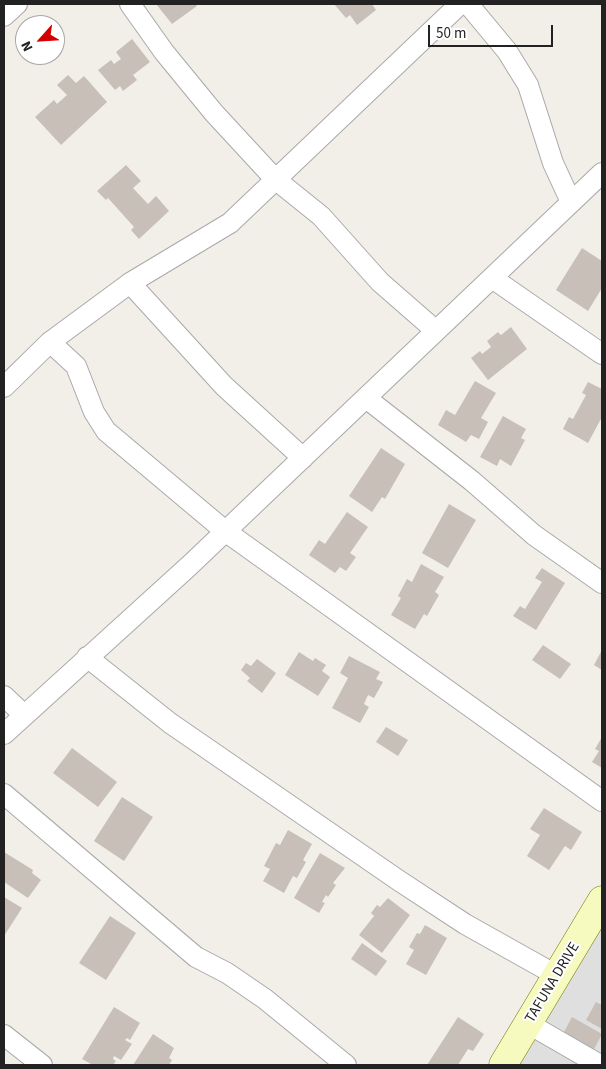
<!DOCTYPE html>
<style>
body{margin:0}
#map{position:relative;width:606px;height:1069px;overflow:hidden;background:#f2efe9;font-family:"Source Sans 3",sans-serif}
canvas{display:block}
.frame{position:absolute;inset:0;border:5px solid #222;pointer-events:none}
.north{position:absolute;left:15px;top:15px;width:50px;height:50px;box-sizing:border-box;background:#fff;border:1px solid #a7a7a7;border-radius:50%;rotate:244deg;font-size:14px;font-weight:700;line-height:20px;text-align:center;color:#222}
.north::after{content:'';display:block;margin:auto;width:18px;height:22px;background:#d40000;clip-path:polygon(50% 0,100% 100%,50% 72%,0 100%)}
.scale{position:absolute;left:428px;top:25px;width:125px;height:22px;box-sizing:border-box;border:2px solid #222;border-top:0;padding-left:6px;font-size:15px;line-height:18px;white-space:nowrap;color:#222;-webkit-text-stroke:4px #fff;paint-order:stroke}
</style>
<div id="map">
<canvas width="606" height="1069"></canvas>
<div class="frame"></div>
<div class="north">N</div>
<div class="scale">50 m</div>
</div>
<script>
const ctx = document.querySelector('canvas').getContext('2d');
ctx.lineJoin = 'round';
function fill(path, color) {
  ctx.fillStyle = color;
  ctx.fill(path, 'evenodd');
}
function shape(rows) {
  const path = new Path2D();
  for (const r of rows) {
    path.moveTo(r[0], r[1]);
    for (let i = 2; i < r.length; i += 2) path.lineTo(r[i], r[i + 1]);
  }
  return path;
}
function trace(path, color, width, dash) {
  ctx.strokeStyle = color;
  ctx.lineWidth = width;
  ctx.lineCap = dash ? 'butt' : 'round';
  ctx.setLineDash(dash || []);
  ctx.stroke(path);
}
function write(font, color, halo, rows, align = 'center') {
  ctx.font = font + ' "Source Sans 3",sans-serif';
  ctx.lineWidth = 4;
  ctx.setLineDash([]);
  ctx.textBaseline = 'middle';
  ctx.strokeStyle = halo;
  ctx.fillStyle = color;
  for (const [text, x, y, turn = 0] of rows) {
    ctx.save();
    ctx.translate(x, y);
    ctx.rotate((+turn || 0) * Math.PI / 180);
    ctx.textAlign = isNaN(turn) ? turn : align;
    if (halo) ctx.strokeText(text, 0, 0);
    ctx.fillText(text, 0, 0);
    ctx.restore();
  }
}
fill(shape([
 [602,902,602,1065,506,1065]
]), '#e0dfdf');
fill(shape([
 [156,4,195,4,197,6,172,24],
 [334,4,372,4,376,10,357,25,350,15,346,18],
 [132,39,150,62,133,75,137,80,123,91,120,86,115,90,98,70,111,60,114,64,121,59,116,52],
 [68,75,76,83,84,76,107,102,61,145,35,117,54,100,57,104,67,95,57,85],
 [126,165,141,181,133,188,148,204,156,196,169,211,139,239,131,230,134,227,108,198,106,200,97,191],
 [582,248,602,261,602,288,588,311,556,290],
 [511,327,527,349,488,380,471,358,480,351,482,354,491,347,487,341,498,332,501,335],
 [475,381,496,393,481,418,488,422,479,439,471,435,466,442,438,425,446,410,455,415],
 [588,382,602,389,602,417,588,443,563,429,569,417,573,419,586,395,582,393],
 [503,416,526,429,521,438,525,440,511,466,500,459,497,466,480,457],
 [381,448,405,464,385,499,382,497,372,512,349,496],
 [449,504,476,520,448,568,422,553],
 [347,512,368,527,350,553,356,557,346,571,340,567,335,573,309,555,319,540,325,544],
 [421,564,444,577,435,592,439,595,427,616,424,614,415,629,391,615,401,598,398,596,407,579,412,582],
 [542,568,565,583,536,630,513,616,520,606,525,609,542,582,535,578],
 [543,645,571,664,560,679,532,660],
 [602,650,602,670,594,665],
 [299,652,313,661,315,658,326,665,322,671,330,677,318,696,285,675],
 [349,656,380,672,376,679,383,682,374,698,368,695,364,704,369,707,360,723,332,708,348,678,340,673],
 [257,659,276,673,262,693,247,681,250,678,241,670,246,663,251,666],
 [386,727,408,740,398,756,376,742],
 [602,737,602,768,592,762,599,751,595,749],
 [72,748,117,782,98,807,53,773],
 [122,797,153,817,124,861,94,841],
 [544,808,582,832,571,850,565,846,549,870,527,856,540,835,530,829],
 [288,830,312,844,303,860,306,862,297,878,293,876,284,893,263,881,270,869,264,866,276,843,280,845],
 [4,852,33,870,32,873,41,880,28,898,4,882],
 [320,853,345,868,333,883,336,885,328,897,326,895,322,902,325,903,319,913,294,898],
 [4,897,22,908,4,936],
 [388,898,410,915,382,953,359,935,374,916,371,913,377,905,380,907],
 [110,916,136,933,106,980,79,963],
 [425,925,447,938,426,975,406,964,414,950,409,947,417,933,420,934],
 [362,943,387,961,376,976,351,959],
 [596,1002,602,1005,602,1029,586,1020],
 [114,1007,140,1023,130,1040,127,1038,125,1040,132,1044,121,1060,114,1056,113,1059,116,1061,113,1065,93,1065,82,1059],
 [458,1017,484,1034,473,1051,468,1049,458,1065,427,1065],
 [572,1017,602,1034,593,1051,563,1034],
 [153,1034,174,1048,169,1058,172,1060,169,1065,133,1065]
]), '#c7bfb8');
const street = shape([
 [130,4,164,52,214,113,275,179,321,216,380,282,435,330],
 [468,4,507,51,528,85,553,163,571,202],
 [4,16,17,4],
 [492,278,602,354],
 [130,283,224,386,303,458],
 [50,342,76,366,94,412,106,431,225,531,602,801],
 [4,387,50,342,130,283,230,223,460,4],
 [366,398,472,481,534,535,602,583],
 [87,657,170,723,398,880,465,924,556,975],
 [4,696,24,715],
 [4,734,189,566,602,173],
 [4,794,196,957,227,973,265,999,346,1065],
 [529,1024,600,1065],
 [4,1035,42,1065]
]);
const secondary = shape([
 [503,1065,602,900]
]);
trace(street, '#a9a9a9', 22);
trace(secondary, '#707d05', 29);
trace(street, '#fff', 20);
trace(secondary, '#f7fabf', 28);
write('15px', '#222', '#fff', [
 ["TAFUNA DRIVE",553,983,-59]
]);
</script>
